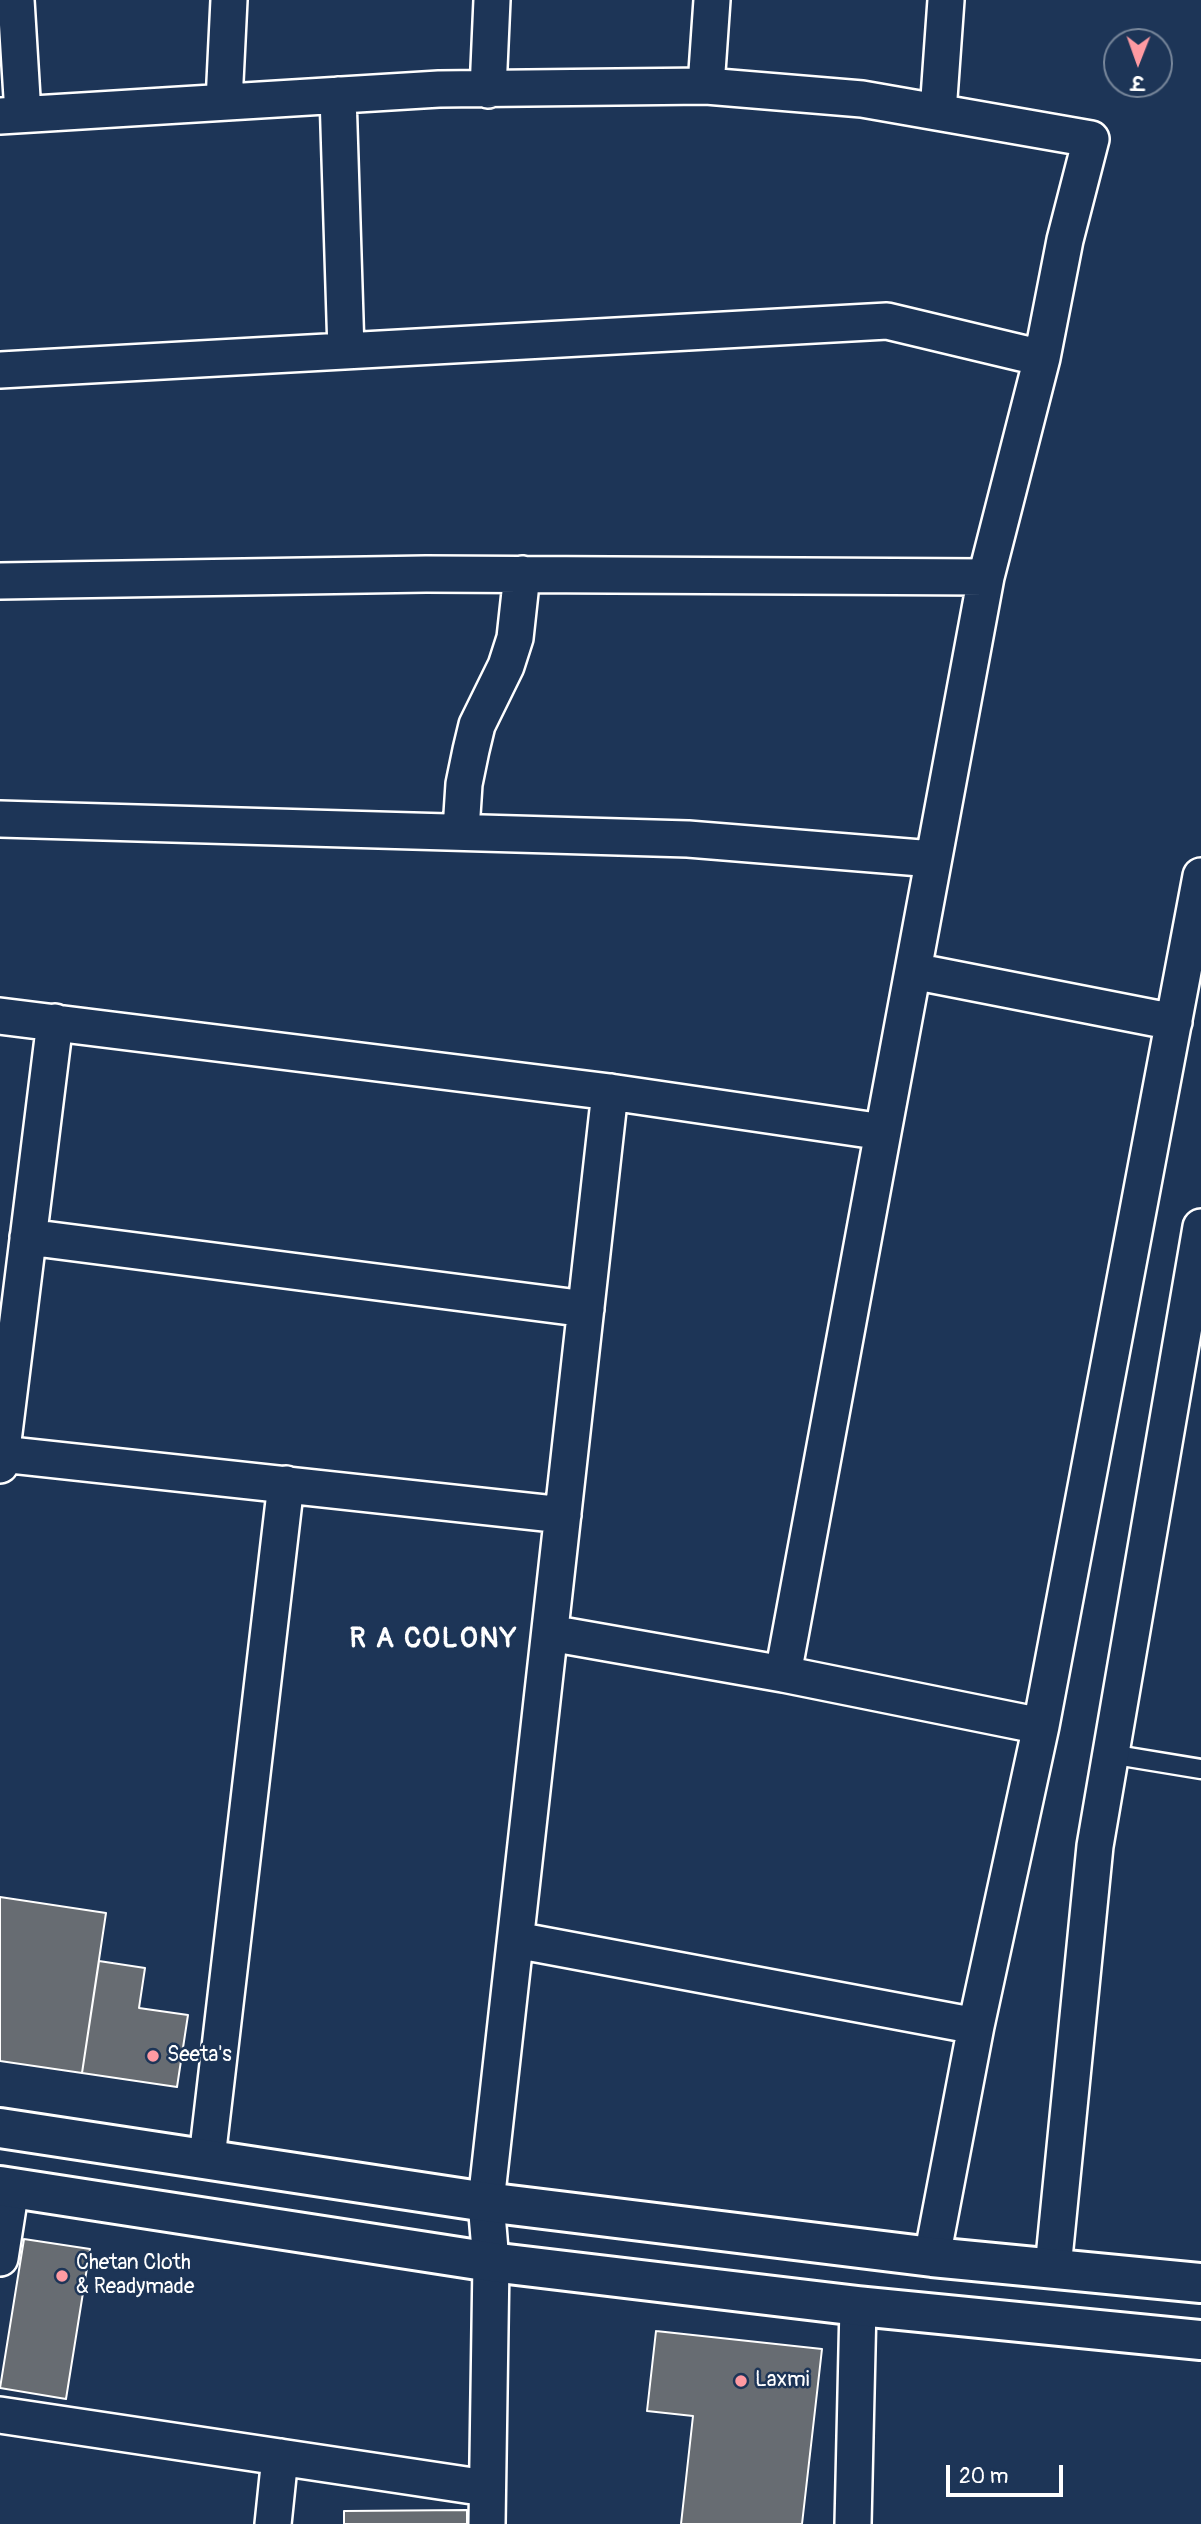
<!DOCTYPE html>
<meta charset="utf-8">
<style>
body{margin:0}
#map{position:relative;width:1201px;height:2524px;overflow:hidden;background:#1d3557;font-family:Pangolin,"Playpen Sans Deva",sans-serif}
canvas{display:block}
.north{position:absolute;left:1103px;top:28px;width:70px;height:70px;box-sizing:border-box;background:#1d3557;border:2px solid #77869a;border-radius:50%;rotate:181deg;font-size:19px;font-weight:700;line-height:28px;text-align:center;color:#fff}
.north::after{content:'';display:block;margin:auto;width:24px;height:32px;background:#ff9aa2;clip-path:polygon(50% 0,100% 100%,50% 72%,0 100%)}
.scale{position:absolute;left:946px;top:2465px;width:117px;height:32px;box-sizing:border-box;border:4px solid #fff;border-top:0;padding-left:9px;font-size:21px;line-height:24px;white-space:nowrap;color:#fff;-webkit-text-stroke:5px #1d3557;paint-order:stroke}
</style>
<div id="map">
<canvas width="1201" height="2524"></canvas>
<div class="north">उ</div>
<div class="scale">20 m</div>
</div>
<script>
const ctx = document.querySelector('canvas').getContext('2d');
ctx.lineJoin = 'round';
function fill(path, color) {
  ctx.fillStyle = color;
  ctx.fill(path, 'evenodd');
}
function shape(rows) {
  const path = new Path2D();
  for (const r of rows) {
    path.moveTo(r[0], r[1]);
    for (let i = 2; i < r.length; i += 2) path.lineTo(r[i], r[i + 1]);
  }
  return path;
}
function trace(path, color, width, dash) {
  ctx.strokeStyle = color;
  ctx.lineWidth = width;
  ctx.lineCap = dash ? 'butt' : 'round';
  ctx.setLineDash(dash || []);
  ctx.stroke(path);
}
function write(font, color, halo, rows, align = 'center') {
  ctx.font = font + ' Pangolin,sans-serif';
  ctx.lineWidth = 5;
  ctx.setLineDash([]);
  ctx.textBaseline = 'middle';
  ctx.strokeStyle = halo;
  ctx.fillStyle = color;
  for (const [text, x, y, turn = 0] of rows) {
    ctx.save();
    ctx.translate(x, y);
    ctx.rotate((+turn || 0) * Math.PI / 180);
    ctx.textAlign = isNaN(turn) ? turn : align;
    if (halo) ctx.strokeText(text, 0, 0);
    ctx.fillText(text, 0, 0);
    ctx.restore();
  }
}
const building = shape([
 [0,1897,106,1913,82,2073,0,2061,0,1897],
 [99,1961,145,1968,139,2008,188,2015,177,2087,82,2073,99,1961],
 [24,2239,90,2249,66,2399,0,2388,24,2239],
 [656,2331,822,2349,802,2524,681,2524,693,2416,647,2411,656,2331],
 [467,2510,467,2524,344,2524,344,2511,467,2510]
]);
fill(building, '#676c72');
trace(building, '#fff', 2);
const service = shape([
 [1110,1754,1201,1769]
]);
const minor = shape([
 [16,0,23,114],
 [706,86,712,0],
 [488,90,492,0],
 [338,95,346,351],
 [224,102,229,0],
 [938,112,946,0],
 [0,116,439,89,706,86,862,99,1091,139,1065,240,1042,358,986,577,883,1132],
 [0,370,887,321,1042,358],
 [0,581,426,574,986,577],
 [0,819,688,839,933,859],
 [461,830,464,784,471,750,477,725,506,666,515,638,522,574],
 [913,971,1174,1022],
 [0,1016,610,1092,883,1132,783,1674,1041,1726],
 [28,1237,586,1309],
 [1,1454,563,1515],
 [0,1465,55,1022],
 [550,1633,783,1674],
 [516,1940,976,2026],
 [207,2158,286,1484],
 [932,2257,976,2026,1041,1726,1201,876],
 [0,2258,11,2188],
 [1053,2268,1095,1846,1201,1227],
 [0,2415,486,2488],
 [273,2524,280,2457],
 [487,2524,491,2262,486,2202,610,1092],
 [853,2524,858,2306]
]);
const tertiary = shape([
 [0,2128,486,2202,932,2257,1201,2283],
 [0,2186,491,2262,858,2306,1201,2340]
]);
trace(service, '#fff', 23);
trace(minor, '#fff', 40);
trace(tertiary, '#fff', 44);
trace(service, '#1d3557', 18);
trace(minor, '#1d3557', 35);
trace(tertiary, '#1d3557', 38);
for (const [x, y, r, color] of [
 [153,2056,7,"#ff9aa2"],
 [62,2276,7,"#ff9aa2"],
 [741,2381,7,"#ff9aa2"]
]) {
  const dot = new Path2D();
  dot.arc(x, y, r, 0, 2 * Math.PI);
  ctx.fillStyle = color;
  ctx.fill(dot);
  trace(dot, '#1d3557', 2.5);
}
write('21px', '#fff', '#1d3557', [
 ["Seeta's",167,2056],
 ["Chetan Cloth",76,2264],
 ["& Readymade",76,2288],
 ["Laxmi",755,2381]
], 'left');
ctx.letterSpacing = '2px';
write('bold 28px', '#fff', '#1d3557', [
 ["R A COLONY",434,1640]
]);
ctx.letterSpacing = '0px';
</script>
